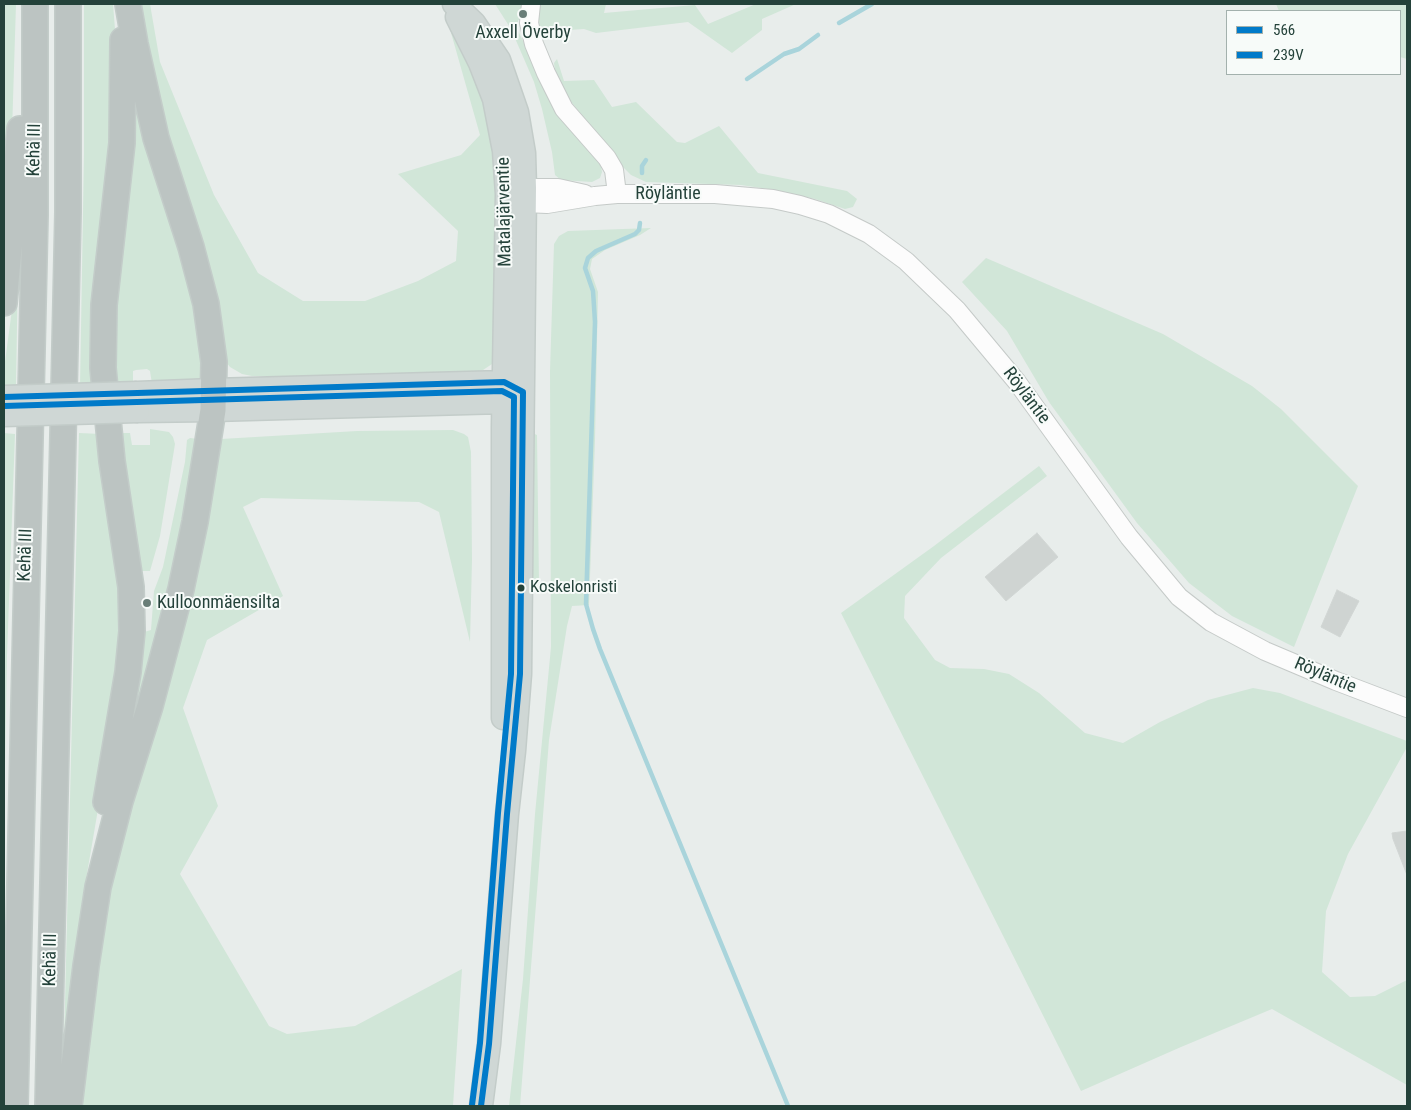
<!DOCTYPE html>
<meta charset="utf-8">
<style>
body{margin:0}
#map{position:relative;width:1411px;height:1110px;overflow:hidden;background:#e8edeb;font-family:"Roboto Condensed",sans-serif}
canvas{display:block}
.frame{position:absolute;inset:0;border:5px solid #24423a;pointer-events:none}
.legend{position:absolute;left:1226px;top:10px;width:175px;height:65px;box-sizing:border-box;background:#f7fbf9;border:1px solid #a3b1ad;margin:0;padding:6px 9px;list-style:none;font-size:15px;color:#24423a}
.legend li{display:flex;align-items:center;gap:10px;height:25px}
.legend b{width:25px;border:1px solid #a3b1ad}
</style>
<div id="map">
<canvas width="1411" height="1110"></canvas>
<div class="frame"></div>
<ul class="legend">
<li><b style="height:6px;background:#007ac9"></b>566</li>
<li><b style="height:6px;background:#007ac9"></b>239V</li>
</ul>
</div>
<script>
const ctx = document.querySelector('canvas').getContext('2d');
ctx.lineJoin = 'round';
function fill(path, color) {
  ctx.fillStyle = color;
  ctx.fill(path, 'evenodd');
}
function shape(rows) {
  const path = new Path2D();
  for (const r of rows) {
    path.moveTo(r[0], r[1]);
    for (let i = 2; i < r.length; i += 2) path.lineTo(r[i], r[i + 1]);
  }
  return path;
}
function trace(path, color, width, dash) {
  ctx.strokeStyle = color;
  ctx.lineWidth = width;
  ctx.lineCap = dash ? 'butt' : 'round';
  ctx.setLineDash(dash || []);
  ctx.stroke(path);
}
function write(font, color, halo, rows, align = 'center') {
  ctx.font = font + ' "Roboto Condensed",sans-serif';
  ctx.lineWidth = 4;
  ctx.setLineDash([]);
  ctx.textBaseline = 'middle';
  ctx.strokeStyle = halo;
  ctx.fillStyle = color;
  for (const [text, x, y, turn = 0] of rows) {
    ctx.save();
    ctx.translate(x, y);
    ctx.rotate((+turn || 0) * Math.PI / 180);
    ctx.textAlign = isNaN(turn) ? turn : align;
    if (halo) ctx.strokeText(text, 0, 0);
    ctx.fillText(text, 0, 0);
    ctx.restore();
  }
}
fill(shape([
 [4,4,16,4,11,164,4,234],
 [84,4,113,4,116,42,98,386,80,386,84,154],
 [138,4,150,4,160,62,214,195,258,273,303,301,365,301,418,281,456,261,458,231,398,174,461,155,480,135,444,8,481,78,496,133,498,356,492,364,483,370,453,376,252,376,242,374,230,367,226,362,165,139],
 [495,4,606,4,604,13,695,5,708,24,756,4,796,4,762,19,762,30,732,53,688,22,596,33,584,29,539,32,537,26,518,20,518,31,543,80,601,166,602,172,600,178,592,182,561,180,555,175,552,152,542,109,534,82,511,29],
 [1276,4,1407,4,1407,59,1400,57,1400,11,1279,11],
 [557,59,564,81,594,80,612,107,636,102,677,142,685,143,719,126,758,173,847,191,857,199,853,207,845,209,815,199,775,190,741,185,646,182,631,175,622,166,565,94,555,71,554,63],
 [134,90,199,303,202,375,200,379,152,384,150,371,147,369,136,370,133,371,133,385,115,383,114,322],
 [651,228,640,235,605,250,592,259,590,269,598,292,595,440,589,605,572,606,567,626,549,740,520,1106,509,1106,523,979,535,814,551,647,550,371,554,244,559,236,568,231],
 [986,258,1163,334,1252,386,1281,409,1358,486,1294,647,1232,616,1189,583,1137,523,1049,402,1007,331,962,282],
 [18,265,16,387,4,387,4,369],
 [150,429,169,432,173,437,175,444,160,536,150,571,142,571,129,502,119,433,130,433,132,445,150,445],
 [453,430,464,434,468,437,471,452,472,560,470,642,439,512,419,502,261,498,243,507,283,596,207,640,183,708,218,806,180,874,269,1026,287,1034,355,1026,462,969,453,1106,79,1106,113,867,221,439,357,431],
 [530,432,537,435,539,583,534,584,527,557],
 [4,433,15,434,7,656,4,821],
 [79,433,101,434,123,615,104,774,82,903,63,1084],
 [190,438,198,439,173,575,131,733,144,632,151,630,154,591,163,567,185,462,187,440],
 [1039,466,1047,476,941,558,905,596,904,618,935,660,950,668,984,669,1009,674,1039,693,1085,733,1123,743,1160,722,1208,700,1253,688,1280,693,1407,741,1407,747,1348,854,1326,911,1322,972,1350,997,1375,996,1407,980,1407,1085,1272,1009,1181,1047,1081,1091,841,613,934,546]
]), '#d1e6d8');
trace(shape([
 [839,23,872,4],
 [747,79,784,54,799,49,818,35],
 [642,173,642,166,646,160],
 [640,223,639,230,635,234,596,251,588,258,585,268,593,291,595,322,586,604,593,629,600,649,788,1106]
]), '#a9d4db', 4.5);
const building = shape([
 [1037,533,1058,557,1006,601,985,577,1037,533],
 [1337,590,1359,601,1340,637,1321,627,1337,590],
 [1407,831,1407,875,1393,839,1392,833,1407,831]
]);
fill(building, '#cfd4d2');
trace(building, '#d1d6d4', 1);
const minor = shape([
 [531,4,529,23,534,44,546,73,564,109,607,158,614,170,617,194],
 [513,192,525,188,558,188,585,194],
 [515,198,525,203,547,204,595,196,617,194,715,194,773,199,800,205,829,214,869,234,906,261,957,310,1017,382,1129,537,1179,597,1211,622,1265,651,1336,681,1407,708]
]);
const major = shape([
 [454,4,474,23,499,60,517,112,524,153,525,188,520,674,514,751,507,814,489,1044,481,1106],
 [457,17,480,63,494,99,504,151,507,194,503,427,503,718],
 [137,393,213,390,504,382,517,389],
 [138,411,213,410,503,402,517,395]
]);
const highway = shape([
 [4,303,20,129],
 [106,802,128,672,132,631,131,587,112,461,103,368,104,305,122,143,123,40],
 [15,1106,35,215,35,4],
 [48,1106,68,212,68,4],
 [69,1106,86,966,98,887,120,801,150,706,181,589,195,522,213,410,214,362,206,304,191,247,156,138,135,44,128,4]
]);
trace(minor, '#c5cac8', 20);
trace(major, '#c3ccc9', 25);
trace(highway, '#c3ccc9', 28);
trace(minor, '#fcfcfc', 18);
trace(major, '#cfd7d5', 22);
trace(highway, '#bcc4c2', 25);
const majorBridge = shape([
 [4,397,137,393],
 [4,415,138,411]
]);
trace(majorBridge, '#c3ccc9', 25, []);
trace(majorBridge, '#cfd7d5', 22);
trace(shape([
 [4,397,504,382,523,392,520,674,507,814,489,1044,481,1106]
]), '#007ac9', 6);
trace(shape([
 [4,406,502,391,514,397,511,674,498,813,480,1043,472,1105]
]), '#007ac9', 6);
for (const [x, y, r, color] of [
 [523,14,5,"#697e78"],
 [521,588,4.5,"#24423a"],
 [147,603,5,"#697e78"]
]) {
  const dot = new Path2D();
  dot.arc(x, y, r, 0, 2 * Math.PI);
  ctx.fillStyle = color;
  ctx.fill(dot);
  trace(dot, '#f7fbf9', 2);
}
write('17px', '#24423a', '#f7fbf9', [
 ["Koskelonristi",530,588]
], 'left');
write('18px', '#24423a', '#f7fbf9', [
 ["Axxell Överby",523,33],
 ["Kulloonmäensilta",157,603,"left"]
]);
write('18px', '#24423a', '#f7fbf9', [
 ["Kehä III",35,150,-89],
 ["Röyläntie",668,194],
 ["Matalajärventie",505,212,-91],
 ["Röyläntie",1026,396,53],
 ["Kehä III",26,555,-88],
 ["Röyläntie",1325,676,23],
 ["Kehä III",51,960,-89]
]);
</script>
